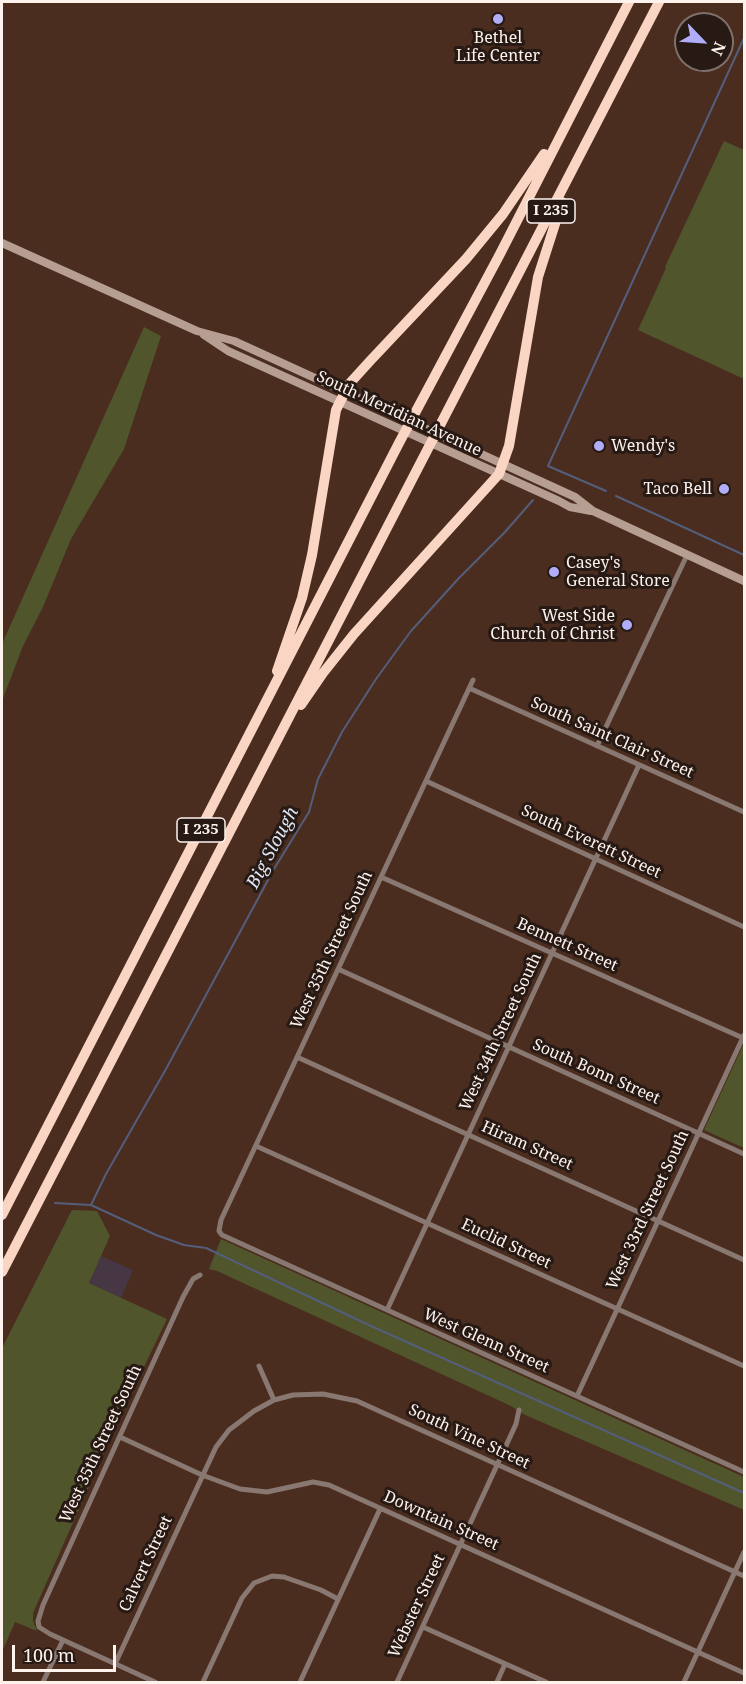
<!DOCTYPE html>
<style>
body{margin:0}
#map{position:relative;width:746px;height:1684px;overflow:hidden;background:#4a2d1f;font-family:"Noto Serif",serif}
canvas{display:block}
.frame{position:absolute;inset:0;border:3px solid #fef2ed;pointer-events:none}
.north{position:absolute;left:674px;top:12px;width:60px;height:60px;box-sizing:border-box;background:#271913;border:2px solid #7d706a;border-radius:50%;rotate:115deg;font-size:16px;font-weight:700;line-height:24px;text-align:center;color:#fef2ed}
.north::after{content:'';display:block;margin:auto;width:21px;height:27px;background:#b2adf9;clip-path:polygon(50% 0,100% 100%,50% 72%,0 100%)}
.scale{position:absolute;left:12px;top:1645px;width:104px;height:27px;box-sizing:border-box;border:3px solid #fef2ed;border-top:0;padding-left:8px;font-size:18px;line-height:21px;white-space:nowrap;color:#fef2ed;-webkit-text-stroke:4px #271913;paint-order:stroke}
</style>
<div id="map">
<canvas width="746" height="1684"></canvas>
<div class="frame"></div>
<div class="north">N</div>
<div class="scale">100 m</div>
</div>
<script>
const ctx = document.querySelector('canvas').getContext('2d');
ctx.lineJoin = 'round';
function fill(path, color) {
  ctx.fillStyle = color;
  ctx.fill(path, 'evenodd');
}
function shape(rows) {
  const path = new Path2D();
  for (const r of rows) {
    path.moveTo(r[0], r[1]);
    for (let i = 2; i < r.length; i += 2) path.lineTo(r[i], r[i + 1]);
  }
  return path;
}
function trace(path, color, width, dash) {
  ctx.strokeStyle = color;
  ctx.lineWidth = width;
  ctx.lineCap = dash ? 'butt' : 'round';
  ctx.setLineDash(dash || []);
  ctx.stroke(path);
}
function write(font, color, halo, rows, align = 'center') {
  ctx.font = font + ' "Noto Serif",serif';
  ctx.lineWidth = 6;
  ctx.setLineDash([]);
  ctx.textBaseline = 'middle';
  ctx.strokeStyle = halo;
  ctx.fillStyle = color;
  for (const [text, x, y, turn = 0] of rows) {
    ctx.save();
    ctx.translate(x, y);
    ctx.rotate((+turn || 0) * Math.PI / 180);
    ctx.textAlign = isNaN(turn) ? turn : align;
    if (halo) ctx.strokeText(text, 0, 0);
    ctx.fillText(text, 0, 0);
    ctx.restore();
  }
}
fill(shape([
 [101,1256,133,1270,121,1298,89,1283]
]), '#473744');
fill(shape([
 [724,141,744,150,744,379,638,330,666,268,665,267],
 [144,327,161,336,124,449,71,539,43,607,23,646,2,701,2,644],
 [744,1043,744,1148,704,1130],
 [72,1210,97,1211,110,1236,89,1283,167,1319,117,1423,33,1613,33,1621,37,1631,15,1622,2,1652,2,1348],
 [221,1239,744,1477,744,1510,523,1414,511,1406,217,1271,209,1269]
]), '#50552c');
trace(shape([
 [606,491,548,466,744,38],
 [616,496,744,555],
 [55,1203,91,1205,106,1174,166,1069,274,869,309,812,318,779,342,732,376,679,411,631,459,578,505,532,533,500],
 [91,1205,156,1235,184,1245,206,1248,371,1326,744,1493]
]), '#545e7c', 2);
trace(shape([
 [473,680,221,1220,219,1231,222,1235,744,1472],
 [469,688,744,812],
 [597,746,687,555],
 [426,781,744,927],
 [381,877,743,1038],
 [338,969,744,1154],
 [297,1057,744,1260],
 [256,1146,744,1366],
 [387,1310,639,765],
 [259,1366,274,1400],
 [577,1396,744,1035],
 [120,1437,202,1475,240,1489,267,1492,313,1482,329,1485,744,1673],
 [423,1627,546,1682],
 [115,1664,216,1447,229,1430,254,1411,274,1400,293,1395,323,1394,357,1401,744,1576],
 [43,1682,63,1640],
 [155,1682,50,1634,39,1627,38,1621,43,1605,183,1297,193,1279,200,1275],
 [203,1682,242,1598,254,1583,272,1576,284,1577,321,1590,338,1599],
 [300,1682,380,1509],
 [397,1682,516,1424,519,1410],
 [497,1682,505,1664],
 [684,1682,744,1552]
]), '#887871', 5);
trace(shape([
 [2,243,197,331,234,341,575,497,593,511,744,581],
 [204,335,228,351,559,501,570,507,591,511]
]), '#b79e93', 8);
trace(shape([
 [277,671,302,598,312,555,336,410,345,392,350,383,370,361,466,259,503,214,544,154],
 [301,705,323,673,354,634,499,474,509,446,538,277,562,202],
 [2,1215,399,443,500,254,629,2],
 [2,1272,659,2]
]), '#fbd5c3', 10);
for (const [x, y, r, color] of [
 [498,19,6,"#b2adf9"],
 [599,446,6,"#b2adf9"],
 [724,489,6,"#b2adf9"],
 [554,572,6,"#b2adf9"],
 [627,625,6,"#b2adf9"]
]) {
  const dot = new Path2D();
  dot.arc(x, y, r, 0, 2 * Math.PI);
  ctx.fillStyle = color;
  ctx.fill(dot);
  trace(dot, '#271913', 2);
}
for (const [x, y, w] of [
 [551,211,48],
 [201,830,48]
]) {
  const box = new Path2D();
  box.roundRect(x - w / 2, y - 12, w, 24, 4.5);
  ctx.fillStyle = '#271913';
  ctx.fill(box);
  trace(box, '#fef2ed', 1.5);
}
write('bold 15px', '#fef2ed', null, [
 ["I 235",551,211],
 ["I 235",201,830]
]);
write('16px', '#fef2ed', '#271913', [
 ["Bethel",498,38,"center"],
 ["Life Center",498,56,"center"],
 ["Wendy's",611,446],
 ["Taco Bell",712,489,"right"],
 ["Casey's",566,563],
 ["General Store",566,581],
 ["West Side",615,616,"right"],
 ["Church of Christ",615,634,"right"]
], 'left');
write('16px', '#fef2ed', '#271913', [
 ["South Meridian Avenue",399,414,25],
 ["South Saint Clair Street",612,738,24],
 ["South Everett Street",591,842,25],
 ["Bennett Street",567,945,24],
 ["West 35th Street South",332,950,-65],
 ["West 34th Street South",501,1032,-65],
 ["South Bonn Street",596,1072,24],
 ["Hiram Street",527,1146,24],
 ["West 33rd Street South",648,1210,-65],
 ["Euclid Street",506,1244,25],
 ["West Glenn Street",486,1341,24],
 ["South Vine Street",469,1437,25],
 ["West 35th Street South",101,1444,-65],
 ["Downtain Street",441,1521,24],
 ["Calvert Street",146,1564,-65],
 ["Webster Street",417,1606,-65]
]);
write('italic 18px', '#dce5f4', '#271913', [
 ["Big Slough",273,848,-62]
]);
</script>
